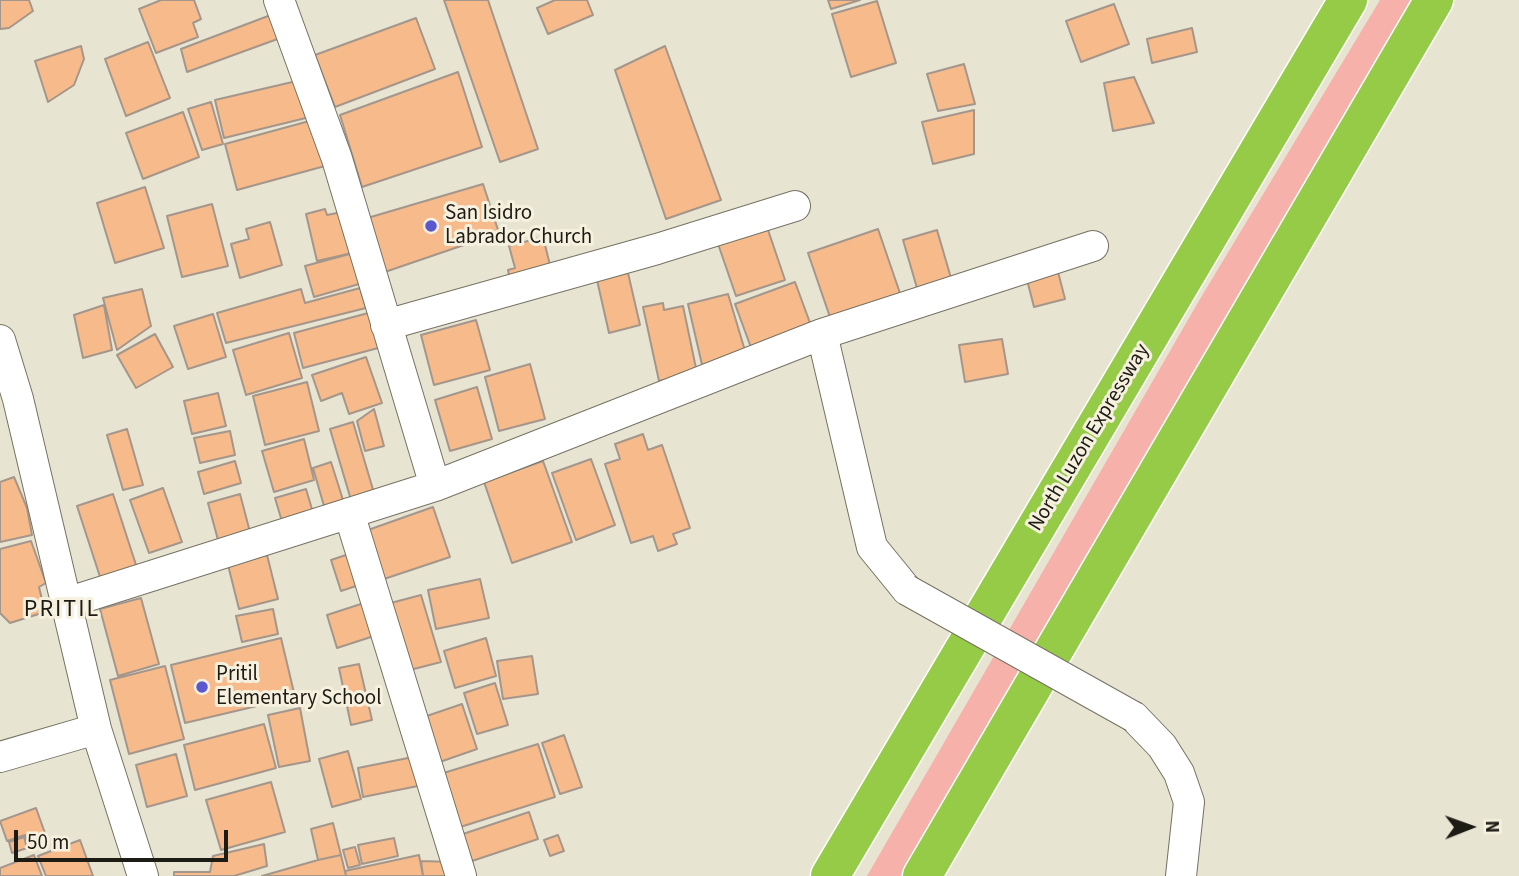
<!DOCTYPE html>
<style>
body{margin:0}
#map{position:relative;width:1519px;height:876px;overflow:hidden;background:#e8e4d2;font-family:"Source Sans 3",sans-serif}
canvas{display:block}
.north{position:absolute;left:1435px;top:792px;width:70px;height:70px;-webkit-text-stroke:5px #f6f1df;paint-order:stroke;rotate:89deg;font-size:19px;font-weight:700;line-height:28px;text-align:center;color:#1c1b14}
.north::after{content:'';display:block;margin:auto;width:24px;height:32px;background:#1c1b14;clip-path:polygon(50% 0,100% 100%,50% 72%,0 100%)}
.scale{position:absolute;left:14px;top:830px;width:214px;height:32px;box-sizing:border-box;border:4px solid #1c1b14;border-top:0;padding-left:9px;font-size:21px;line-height:24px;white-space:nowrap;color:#1c1b14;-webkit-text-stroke:5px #f6f1df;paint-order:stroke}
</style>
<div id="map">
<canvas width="1519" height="876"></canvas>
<div class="north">N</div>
<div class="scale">50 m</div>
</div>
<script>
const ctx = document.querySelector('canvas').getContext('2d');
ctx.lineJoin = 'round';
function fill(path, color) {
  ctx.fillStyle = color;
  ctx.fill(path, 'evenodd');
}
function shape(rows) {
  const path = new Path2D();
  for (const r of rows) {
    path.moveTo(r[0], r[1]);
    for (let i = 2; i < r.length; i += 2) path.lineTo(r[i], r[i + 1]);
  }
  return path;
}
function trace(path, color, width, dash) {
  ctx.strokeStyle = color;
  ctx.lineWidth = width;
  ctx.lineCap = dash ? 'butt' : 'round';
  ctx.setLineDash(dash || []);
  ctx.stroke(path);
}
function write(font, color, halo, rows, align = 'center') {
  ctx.font = font + ' "Source Sans 3",sans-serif';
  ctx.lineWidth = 6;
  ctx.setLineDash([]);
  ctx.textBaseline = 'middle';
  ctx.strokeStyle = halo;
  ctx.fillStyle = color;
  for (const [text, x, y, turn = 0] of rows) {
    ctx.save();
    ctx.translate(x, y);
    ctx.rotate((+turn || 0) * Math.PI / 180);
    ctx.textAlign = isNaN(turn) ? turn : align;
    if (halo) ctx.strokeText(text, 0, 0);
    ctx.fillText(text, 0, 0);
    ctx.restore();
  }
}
fill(shape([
 [1380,0,1420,0,903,876,867,876,1200,299]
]), '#f7b1ab');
const building = shape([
 [0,0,29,0,33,11,9,28,0,29,0,0],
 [161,0,194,0,201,19,193,23,198,37,156,53,139,9,161,0],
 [444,0,488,0,538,149,500,162,444,0],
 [555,0,587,0,593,15,548,34,537,8,555,0],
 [828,0,860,0,831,9,828,0],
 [877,1,896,63,851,77,832,14,877,1],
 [1114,4,1129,44,1081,62,1066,21,1114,4],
 [276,13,283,37,187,72,181,49,276,13],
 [416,18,435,69,335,107,315,55,416,18],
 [1192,28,1197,52,1152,63,1147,39,1192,28],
 [148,42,170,98,126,116,105,59,148,42],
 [81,46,84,59,74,85,48,102,35,61,81,46],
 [665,46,721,200,666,219,615,70,665,46],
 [964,64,975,104,938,111,927,74,964,64],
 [458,72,482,147,362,187,340,115,458,72],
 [1134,77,1154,123,1113,131,1104,83,1134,77],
 [301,80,310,117,224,138,215,100,301,80],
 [211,102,223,144,202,150,188,109,211,102],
 [974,110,974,154,933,164,922,122,974,110],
 [183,112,199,157,143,179,126,133,183,112],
 [313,120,325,166,237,190,225,144,313,120],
 [483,184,499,233,379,274,364,219,483,184],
 [145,187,164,248,115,263,97,203,145,187],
 [212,204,228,266,182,277,167,216,212,204],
 [325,209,327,215,342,212,352,253,317,261,306,214,325,209],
 [270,222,282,265,240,278,231,244,249,239,246,229,270,222],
 [766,224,785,280,736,296,717,241,766,224],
 [878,229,902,299,832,323,808,253,878,229],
 [937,230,951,278,917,288,903,240,937,230],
 [543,237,551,269,510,280,508,270,515,268,509,246,543,237],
 [357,252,366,282,314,297,305,266,357,252],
 [1057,268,1065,299,1034,307,1026,276,1057,268],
 [628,273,640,325,609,333,597,280,628,273],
 [795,282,813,331,753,353,735,304,795,282],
 [360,288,366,308,226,343,217,313,301,289,305,303,360,288],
 [142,289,151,326,117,350,103,298,142,289],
 [728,294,746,354,703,369,688,304,728,294],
 [663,303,664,310,683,306,697,373,659,381,643,307,663,303],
 [104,305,112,350,83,358,74,315,104,305],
 [372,312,382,347,303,368,294,333,372,312],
 [213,314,226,357,188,369,174,326,213,314],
 [476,320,490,370,434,385,421,335,476,320],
 [289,333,302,378,246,395,233,350,289,333],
 [155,334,173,367,136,388,117,355,155,334],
 [1002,339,1008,374,965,382,959,345,1002,339],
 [366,357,382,403,349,414,342,393,321,401,312,375,366,357],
 [530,364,545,419,499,431,485,377,530,364],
 [307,382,319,431,265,445,253,396,307,382],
 [477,387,492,439,450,451,435,400,477,387],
 [218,393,226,426,192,434,184,401,218,393],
 [374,409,384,446,365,451,357,421,374,409],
 [353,422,374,493,351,500,330,429,353,422],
 [127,429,143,485,123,490,107,435,127,429],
 [230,431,235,455,200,463,194,438,230,431],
 [643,434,648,450,662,445,690,528,673,534,677,544,658,551,653,536,631,543,605,464,620,459,615,444,643,434],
 [304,439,314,480,274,492,262,451,304,439],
 [591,459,615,525,576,540,552,473,591,459],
 [235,461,241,483,204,494,198,472,235,461],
 [543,461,572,542,512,563,484,482,543,461],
 [331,462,343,500,324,506,313,468,331,462],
 [14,477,27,508,32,535,0,542,0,482,14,477],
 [163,488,182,542,149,553,130,500,163,488],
 [306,489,314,516,283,525,275,498,306,489],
 [113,494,138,571,102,583,77,506,113,494],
 [240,494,250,532,218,540,208,503,240,494],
 [433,507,450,557,384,579,368,530,433,507],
 [31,541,46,583,39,587,45,612,10,623,0,613,0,549,31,541],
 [355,552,365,583,341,591,331,560,355,552],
 [267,555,278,599,239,609,228,565,267,555],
 [480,579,489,618,436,629,428,590,480,579],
 [421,595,441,662,406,671,387,604,421,595],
 [141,598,159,664,118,676,100,609,141,598],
 [364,603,374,636,337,648,327,615,364,603],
 [273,609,278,634,242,642,236,616,273,609],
 [281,638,295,697,185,723,171,665,281,638],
 [486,638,496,676,455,688,444,651,486,638],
 [532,656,538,694,503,699,497,661,532,656],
 [359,664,372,720,351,725,339,668,359,664],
 [165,666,184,739,129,754,110,680,165,666],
 [495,683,508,725,477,734,464,693,495,683],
 [462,704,477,749,434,764,418,719,462,704],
 [300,708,310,761,279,767,268,715,300,708],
 [264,724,276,768,195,790,184,745,264,724],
 [564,735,582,787,560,794,542,743,564,735],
 [538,744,555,797,454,829,437,775,538,744],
 [348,751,361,799,332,807,319,759,348,751],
 [176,754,187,796,147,807,136,765,176,754],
 [418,756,423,785,363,797,358,768,418,756],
 [271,782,285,832,221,850,206,800,271,782],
 [36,808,46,836,27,842,25,835,7,841,0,821,36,808],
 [529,812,538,839,472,861,463,834,529,812],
 [333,823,341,855,318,860,311,829,333,823],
 [558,835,564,851,550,856,544,840,558,835],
 [24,837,27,848,12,853,9,842,24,837],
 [394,838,398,856,362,864,358,845,394,838],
 [80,840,93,876,46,876,38,856,80,840],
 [264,844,267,866,234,876,174,876,174,872,210,872,213,856,264,844],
 [355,847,360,865,348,868,343,850,355,847],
 [34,855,42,876,0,876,0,868,34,855],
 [341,855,346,876,262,876,318,860,341,855],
 [419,855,423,876,346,876,345,871,419,855],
 [421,861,452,862,453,876,423,876,421,861]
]);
fill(building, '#f7bb8b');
trace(building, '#a4968b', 2);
const minor = shape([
 [279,0,337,159,435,486],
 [386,325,657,249,795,206],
 [822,334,872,547,907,590],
 [0,340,18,399,96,729,143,876],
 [349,513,461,876],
 [66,603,435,486,822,334,1093,246],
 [1134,717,1162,746,1179,773,1189,802,1181,876],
 [0,757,96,729]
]);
const highway = shape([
 [830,876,1348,0],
 [922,876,1434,0]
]);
trace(minor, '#767263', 32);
trace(highway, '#fff', 41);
trace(minor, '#fff', 30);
trace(highway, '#95cb47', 38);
const minorBridge = shape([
 [907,590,1134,717]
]);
trace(minorBridge, '#767263', 32, []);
trace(minorBridge, '#fff', 30);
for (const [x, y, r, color] of [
 [431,226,7,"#5b57cf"],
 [202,687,7,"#5b57cf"]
]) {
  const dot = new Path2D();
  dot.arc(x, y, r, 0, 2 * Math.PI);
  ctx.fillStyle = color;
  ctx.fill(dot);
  trace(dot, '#f6f1df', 2.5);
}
write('21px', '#1c1b14', '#f6f1df', [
 ["San Isidro",445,214],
 ["Labrador Church",445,238],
 ["Pritil",216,675],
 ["Elementary School",216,699]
], 'left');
write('21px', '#1c1b14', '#f6f1df', [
 ["North Luzon Expressway",1090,438,-59]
]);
ctx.letterSpacing = '2px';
write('24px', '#1c1b14', '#f6f1df', [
 ["PRITIL",62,611]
]);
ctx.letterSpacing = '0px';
</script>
